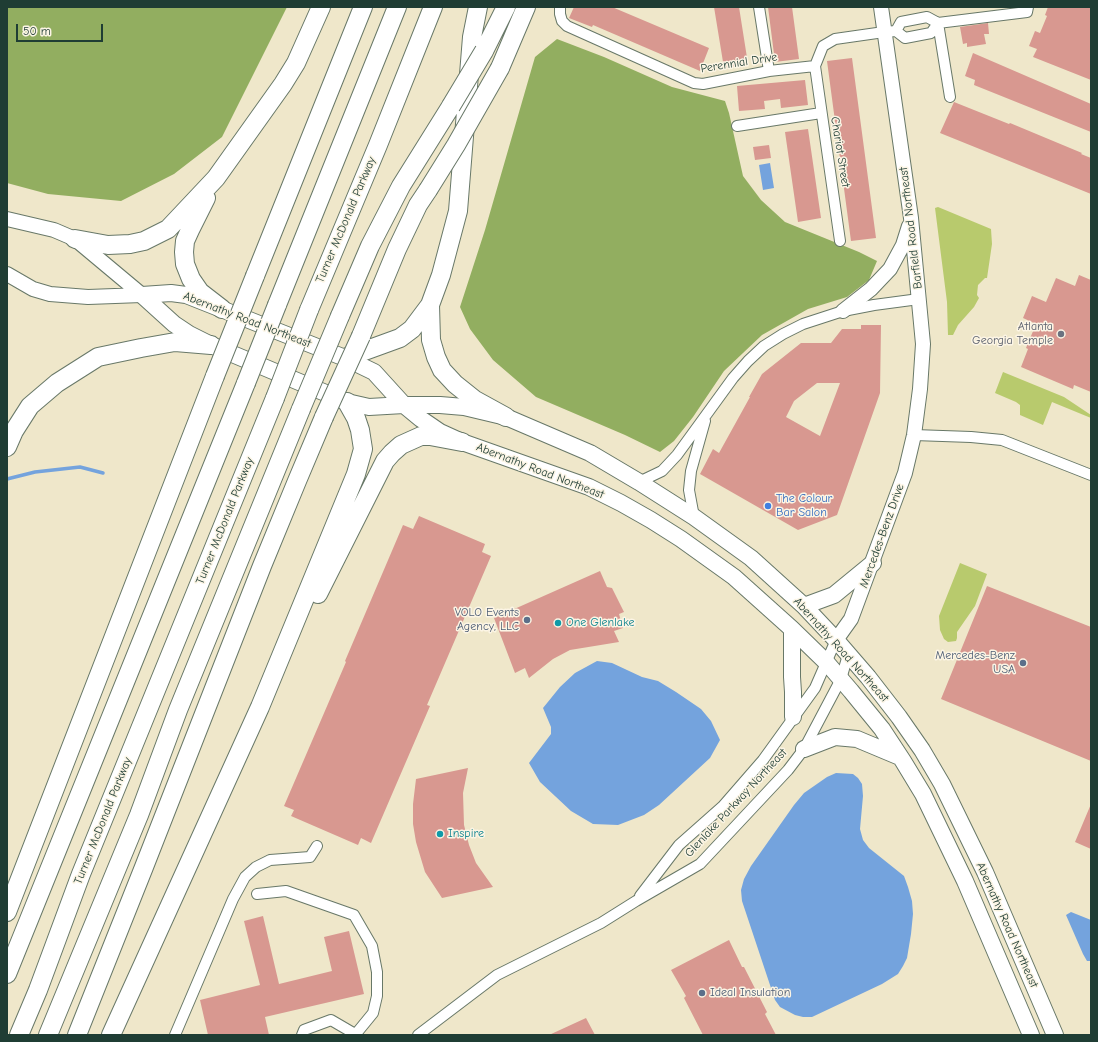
<!DOCTYPE html>
<style>
body{margin:0}
#map{position:relative;width:1098px;height:1042px;overflow:hidden;background:#efe7ca;font-family:"Comic Neue",sans-serif}
canvas{display:block}
.frame{position:absolute;inset:0;border:8px solid #1f3d34;pointer-events:none}
.scale{position:absolute;left:16px;top:24px;width:87px;height:18px;box-sizing:border-box;border:2px solid #1f3d34;border-top:0;padding-left:5px;font-size:12px;line-height:14px;white-space:nowrap;color:#1f3d34;-webkit-text-stroke:3px #fcf5e5;paint-order:stroke}
</style>
<div id="map">
<canvas width="1098" height="1042"></canvas>
<div class="frame"></div>
<div class="scale">50 m</div>
</div>
<script>
const ctx = document.querySelector('canvas').getContext('2d');
ctx.lineJoin = 'round';
function fill(path, color) {
  ctx.fillStyle = color;
  ctx.fill(path, 'evenodd');
}
function shape(rows) {
  const path = new Path2D();
  for (const r of rows) {
    path.moveTo(r[0], r[1]);
    for (let i = 2; i < r.length; i += 2) path.lineTo(r[i], r[i + 1]);
  }
  return path;
}
function trace(path, color, width, dash) {
  ctx.strokeStyle = color;
  ctx.lineWidth = width;
  ctx.lineCap = dash ? 'butt' : 'round';
  ctx.setLineDash(dash || []);
  ctx.stroke(path);
}
function write(font, color, halo, rows, align = 'center') {
  ctx.font = font + ' "Comic Neue",sans-serif';
  ctx.lineWidth = 3;
  ctx.setLineDash([]);
  ctx.textBaseline = 'middle';
  ctx.strokeStyle = halo;
  ctx.fillStyle = color;
  for (const [text, x, y, turn = 0] of rows) {
    ctx.save();
    ctx.translate(x, y);
    ctx.rotate((+turn || 0) * Math.PI / 180);
    ctx.textAlign = isNaN(turn) ? turn : align;
    if (halo) ctx.strokeText(text, 0, 0);
    ctx.fillText(text, 0, 0);
    ctx.restore();
  }
}
fill(shape([
 [938,207,991,229,992,244,987,278,985,278,978,285,977,295,979,298,974,307,958,325,953,335,948,335,947,302,935,208],
 [1003,372,1064,397,1091,415,1091,418,1052,402,1043,425,1020,415,1020,405,1016,402,995,393],
 [960,563,987,574,975,606,957,632,957,638,956,641,948,642,944,639,940,630,939,616]
]), '#b8ca6d');
fill(shape([
 [7,7,287,7,222,137,174,174,121,201,48,194,7,183],
 [557,39,604,57,672,87,725,101,729,113,743,176,761,200,785,222,859,252,877,261,869,280,847,297,808,309,762,335,724,371,693,417,674,441,660,452,625,435,536,397,493,360,470,329,460,307,485,230,535,57]
]), '#92ae60');
fill(shape([
 [770,163,774,188,763,190,759,165],
 [597,661,612,663,642,677,658,681,676,692,701,709,711,721,720,740,710,758,659,805,644,815,618,825,593,824,571,811,540,782,529,763,551,734,551,727,543,708,560,687,575,673],
 [836,773,853,774,858,778,862,784,863,796,860,829,863,840,869,848,904,876,908,887,912,901,913,914,911,934,907,958,903,966,898,974,882,984,812,1017,803,1017,795,1015,780,1007,775,1000,742,901,741,890,744,879,751,866,794,805,804,793,827,777],
 [1071,912,1091,920,1091,961,1087,961,1083,954,1066,915]
]), '#74a3dd');
trace(shape([
 [7,479,35,472,80,467,103,473]
]), '#74a3dd', 3.5);
fill(shape([
 [574,7,612,7,709,48,700,71,593,25,592,27,569,18],
 [714,7,739,7,748,64,724,68],
 [768,7,792,7,799,59,775,62],
 [1048,7,1091,7,1091,80,1033,57,1037,49,1029,46,1035,31,1040,33,1047,16,1045,15],
 [988,23,989,34,984,34,986,44,967,47,967,43,963,44,960,27],
 [973,53,1091,104,1091,132,974,85,975,80,965,76],
 [852,58,876,238,851,241,827,61],
 [805,80,808,105,781,108,780,99,764,101,765,109,739,111,737,86],
 [954,102,1009,124,1010,123,1082,153,1081,154,1091,158,1091,194,940,133],
 [808,129,821,218,798,222,785,132],
 [769,145,771,158,755,160,753,147],
 [1079,275,1091,280,1091,392,1074,385,1073,389,1021,367,1028,349,1026,348,1036,324,1023,318,1032,296,1046,302,1056,278,1075,286],
 [861,325,881,325,880,393,837,515,798,530,700,474,713,449,719,453,750,397,749,397,762,374,801,343,831,343,842,329,861,329],
 [817,383,840,383,820,436,786,417,794,401],
 [419,516,485,544,482,552,491,556,427,705,430,706,371,843,361,838,358,845,291,816,294,810,284,806,346,662,345,661,403,525,413,529],
 [600,571,607,587,612,588,624,612,619,614,623,628,614,631,619,642,570,650,553,659,529,678,525,668,515,673,494,618],
 [987,586,1091,627,1091,761,941,699],
 [468,768,463,793,464,825,469,845,476,863,493,887,442,898,425,872,416,842,413,824,413,804,416,779],
 [1091,804,1091,849,1075,842],
 [263,916,279,984,332,971,324,937,349,931,364,994,265,1017,269,1035,208,1035,200,1000,260,985,244,921],
 [729,940,742,967,744,967,767,1012,765,1014,776,1035,703,1035,684,998,686,996,671,970],
 [586,1018,595,1035,549,1035]
]), '#d89890');
const street = shape([
 [560,7,560,14,562,21,567,26,694,83,703,84,769,71,815,66],
 [759,7,769,71],
 [938,23,950,97],
 [896,31,901,22,927,17,938,23,1027,12,1028,7],
 [737,126,821,113],
 [840,241,815,66,823,46,835,39,884,32,896,31,905,38,931,33,938,23],
 [914,435,971,437,1002,440,1091,475],
 [639,482,662,471,677,455,733,378,748,361,764,346,783,334,803,324,843,311,874,305,919,299],
 [694,517,689,490,691,471,705,421],
 [257,894,286,891,354,915,372,946,377,972,377,996,373,1013,355,1035],
 [640,896,679,845,723,806,763,760,815,688,836,640],
 [175,1035,233,899,245,877,256,867,270,860,310,857,317,846],
 [302,1035,304,1030,331,1020,355,1034],
 [418,1035,497,975,601,923,636,901,700,864,788,770,804,749,841,679,848,655]
]);
const secondary = shape([
 [7,219,54,230,75,239,142,295],
 [7,274,33,289,50,294,88,297,142,295],
 [843,311,871,289,890,269,903,245,909,226],
 [836,640,851,619,905,473,914,435,920,389,923,344,911,218,881,7]
]);
const primary = shape([
 [142,295,174,324,189,334,211,345,347,402,369,407,404,405,440,405,464,407,506,417,590,453,639,482,694,517,751,558,804,606,836,640,868,677,899,717,922,750,942,784,985,872,1055,1035],
 [142,295,171,293,186,295,345,358,374,372,404,405,421,419,440,432,462,442,589,487,621,503,651,520,681,539,734,577,792,629,827,663,851,691,882,729,903,761,923,794,965,881,1031,1035],
 [804,606,834,595,873,563],
 [792,629,792,677,793,692,793,717],
 [804,749,835,737,857,739,900,757]
]);
const highway = shape([
 [484,51,506,7],
 [500,68,526,7],
 [206,198,190,230,185,241,184,252,185,264,191,279,200,292,222,309],
 [75,239,108,245,130,244,144,241,168,229,216,178,283,84,296,63,321,7],
 [255,276,363,7],
 [277,305,397,7],
 [430,305,431,340,436,357,442,370,455,384,475,400,506,417],
 [309,310,378,145,433,7],
 [340,316,370,246,401,186,451,106],
 [361,336,397,249,418,205,428,190],
 [345,358,400,338,412,329,430,305,441,275,458,211,472,37,478,7],
 [7,447,14,431,30,406,57,383,98,357,141,348,175,342,211,345],
 [318,594,385,461,392,453,401,445,421,436,430,436,462,442],
 [7,912,215,376],
 [7,974,246,383],
 [19,1035,38,990,81,874,275,398],
 [48,1035,139,815,178,710,301,409],
 [77,1035,144,867,262,566,297,481,324,417],
 [111,1035,260,707,356,474,363,449,360,430,356,418,347,402]
]);
trace(street, '#687868', 12);
trace(secondary, '#687868', 16);
trace(primary, '#687868', 18);
trace(highway, '#687868', 20);
trace(street, '#fff', 10);
trace(secondary, '#fff', 14);
trace(primary, '#fff', 16);
trace(highway, '#fff', 18);
const highwayBridge = shape([
 [451,106,484,51],
 [428,190,456,145,500,68],
 [215,376,255,276],
 [246,383,277,305],
 [275,398,309,310],
 [301,409,340,316],
 [324,417,361,336]
]);
trace(highwayBridge, '#687868', 20, []);
trace(highwayBridge, '#fff', 18);
for (const [x, y, r, color] of [
 [1061,334,4,"#6b7280"],
 [768,506,4,"#3f7fe0"],
 [527,620,4,"#5c6f8a"],
 [558,623,4,"#0f9aa8"],
 [1023,663,4,"#5c6f8a"],
 [440,834,4,"#0f9aa8"],
 [702,993,4,"#5c6f8a"]
]) {
  const dot = new Path2D();
  dot.arc(x, y, r, 0, 2 * Math.PI);
  ctx.fillStyle = color;
  ctx.fill(dot);
  trace(dot, '#fcf5e5', 1.5);
}
write('12px', '#1f3d34', '#fcf5e5', [
 ["Perennial Drive",739,63,-9],
 ["Chariot Street",840,152,81],
 ["Turner McDonald Parkway",346,220,-67],
 ["Barfield Road Northeast",911,228,-97],
 ["Abernathy Road Northeast",247,320,21],
 ["Abernathy Road Northeast",540,471,21],
 ["Turner McDonald Parkway",225,521,-68],
 ["Mercedes-Benz Drive",882,536,-70],
 ["Abernathy Road Northeast",841,650,48],
 ["Glenlake Parkway Northeast",736,803,-47],
 ["Turner McDonald Parkway",103,821,-68],
 ["Abernathy Road Northeast",1007,925,66]
]);
write('12px', '#5b616d', '#fcf5e5', [
 ["Atlanta",1053,327],
 ["Georgia Temple",1053,341]
], 'right');
write('12px', '#366cbe', '#fcf5e5', [
 ["The Colour",776,499],
 ["Bar Salon",776,513]
], 'left');
write('12px', '#4e5e75', '#fcf5e5', [
 ["VOLO Events",519,613],
 ["Agency, LLC",519,627],
 ["Mercedes-Benz",1015,656],
 ["USA",1015,670],
 ["Ideal Insulation",710,993,"left"]
], 'right');
write('12px', '#0d838f', '#fcf5e5', [
 ["One Glenlake",566,623],
 ["Inspire",448,834]
], 'left');
</script>
